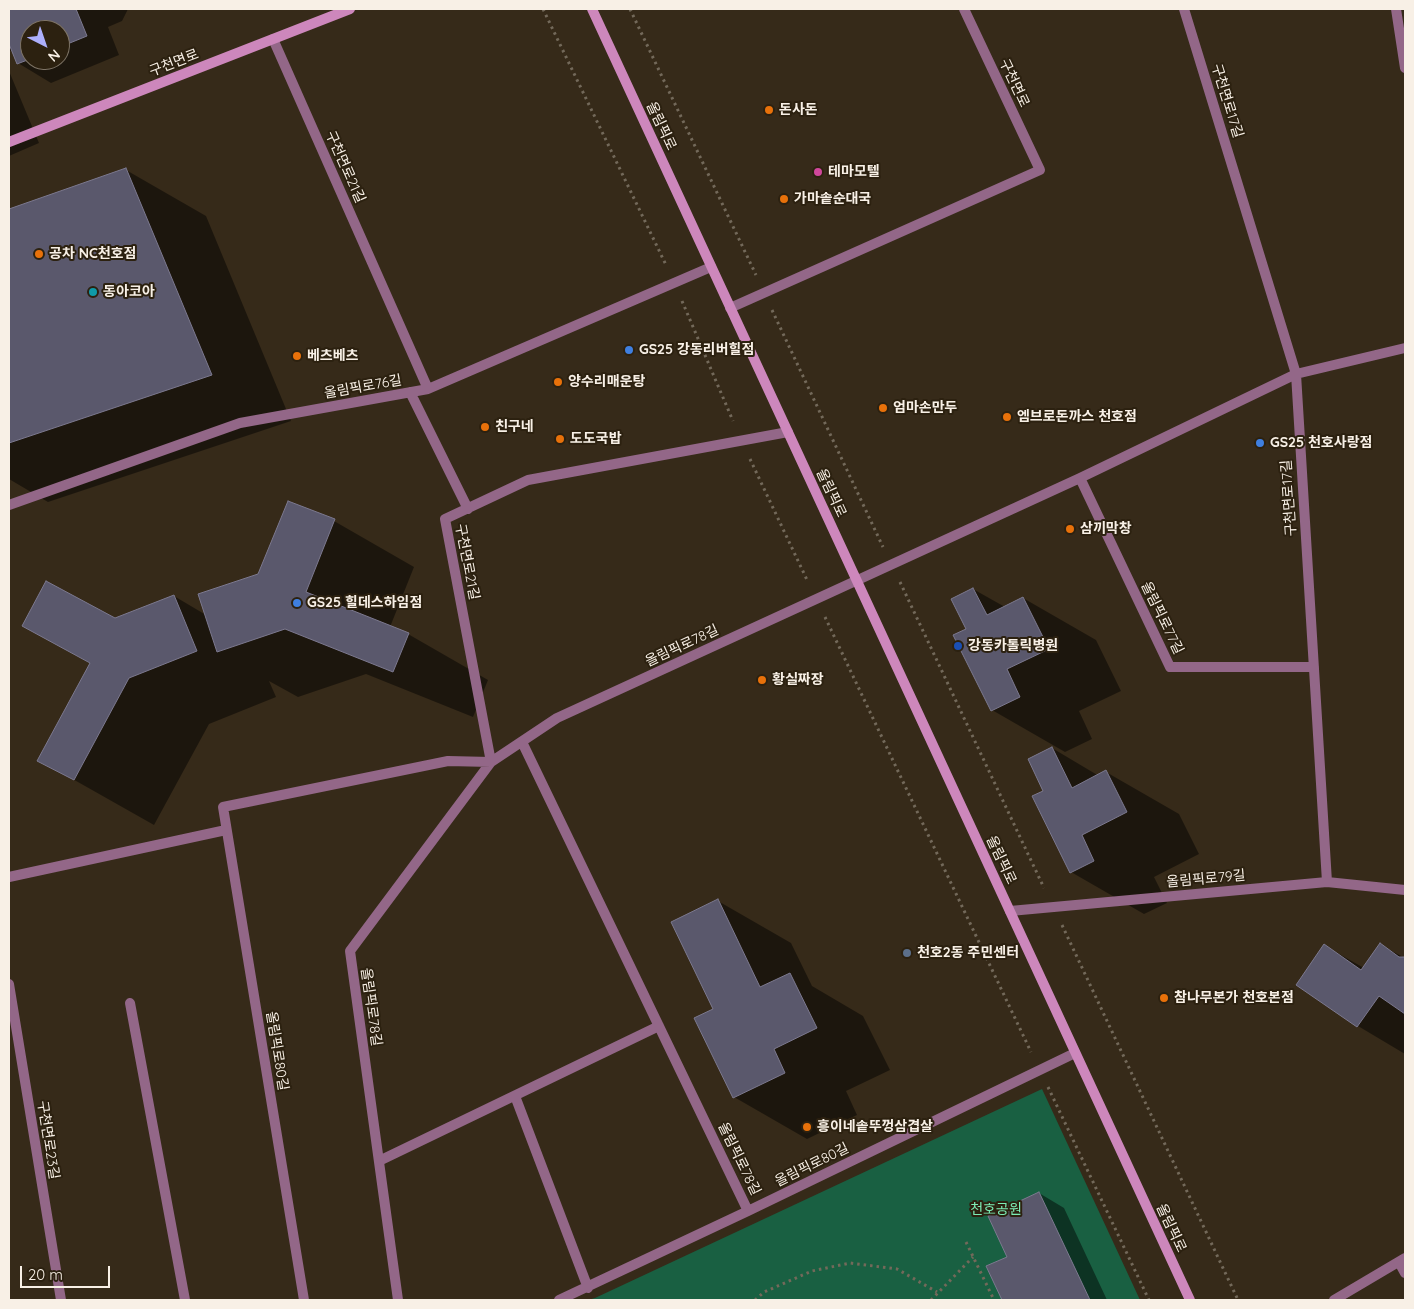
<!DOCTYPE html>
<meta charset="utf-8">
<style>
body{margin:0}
#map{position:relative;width:1414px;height:1309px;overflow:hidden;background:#362a19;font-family:Quicksand,sans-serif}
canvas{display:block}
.frame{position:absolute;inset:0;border:10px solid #f8f0e6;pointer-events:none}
.north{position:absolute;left:20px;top:20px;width:50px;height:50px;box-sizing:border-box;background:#2c2110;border:1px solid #7e7466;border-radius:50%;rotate:139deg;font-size:14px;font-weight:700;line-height:20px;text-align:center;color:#f8f0e6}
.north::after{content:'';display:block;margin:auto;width:18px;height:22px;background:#acaffb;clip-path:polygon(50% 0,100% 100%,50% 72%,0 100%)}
.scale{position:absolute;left:20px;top:1266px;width:90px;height:22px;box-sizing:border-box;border:2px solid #f8f0e6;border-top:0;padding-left:6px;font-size:15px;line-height:18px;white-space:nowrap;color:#f8f0e6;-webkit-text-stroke:4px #2c2110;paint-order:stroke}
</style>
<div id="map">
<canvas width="1414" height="1309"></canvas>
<div class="frame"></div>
<div class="north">N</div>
<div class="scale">20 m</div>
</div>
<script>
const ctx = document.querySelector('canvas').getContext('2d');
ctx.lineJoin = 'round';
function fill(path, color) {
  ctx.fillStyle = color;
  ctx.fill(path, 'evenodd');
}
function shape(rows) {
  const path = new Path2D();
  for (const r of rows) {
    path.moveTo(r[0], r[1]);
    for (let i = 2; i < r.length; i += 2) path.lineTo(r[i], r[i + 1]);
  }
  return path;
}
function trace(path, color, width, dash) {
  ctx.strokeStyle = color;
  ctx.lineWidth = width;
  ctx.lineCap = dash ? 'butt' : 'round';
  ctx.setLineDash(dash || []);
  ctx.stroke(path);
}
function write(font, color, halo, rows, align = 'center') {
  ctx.font = font + ' Quicksand,"Noto Sans KR",sans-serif';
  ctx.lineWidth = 4;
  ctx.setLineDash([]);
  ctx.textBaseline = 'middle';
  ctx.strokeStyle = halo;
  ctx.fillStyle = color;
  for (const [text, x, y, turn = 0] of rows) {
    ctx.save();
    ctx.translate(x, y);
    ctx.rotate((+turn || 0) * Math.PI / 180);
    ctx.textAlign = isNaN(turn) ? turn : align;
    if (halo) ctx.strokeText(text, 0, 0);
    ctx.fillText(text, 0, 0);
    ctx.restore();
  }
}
fill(shape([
 [1042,1089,1140,1300,588,1300,595,1298]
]), '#196042');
fill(shape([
 [9,9,128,9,122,21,108,27,119,55,51,83,18,63,13,52,9,50],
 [30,30,60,30,60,60,30,60],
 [9,71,39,143,9,156],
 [126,170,206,216,291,421,48,502,9,479,9,211],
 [334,521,414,567,390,627,408,634,488,680,473,717,366,674,298,697,269,681,276,697,209,724,154,825,39,760,91,664,23,625,115,620,174,596,206,615],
 [973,589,1005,607,1023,598,1096,640,1121,691,1079,711,1092,739,1065,752,992,710,968,629],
 [1052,748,1099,776,1106,772,1179,814,1199,854,1154,877,1167,903,1144,914,1071,872,1045,791],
 [718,901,791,943,812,986,863,1016,890,1070,846,1091,857,1115,807,1139,734,1097,715,1009],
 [1380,945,1405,958,1405,1054,1358,1026,1298,984,1325,946,1364,968],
 [1039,1193,1064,1208,1107,1300,1004,1300,988,1266,1008,1257]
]), '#0007');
const building = shape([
 [9,9,76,9,87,36,60,47,60,30,30,30,30,59,17,64,9,44,9,9],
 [126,168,212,375,9,443,9,209,126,168],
 [288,501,335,519,306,592,409,633,393,672,285,629,217,652,198,594,258,574,288,501],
 [46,581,115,618,174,595,197,651,129,678,74,780,37,761,90,663,22,626,46,581],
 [973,588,987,615,1023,597,1049,649,1007,669,1020,697,991,711,953,635,966,629,951,599,973,588],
 [1052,747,1072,788,1106,770,1127,812,1082,835,1094,861,1070,873,1032,796,1043,791,1028,759,1052,747],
 [718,899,760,987,790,973,817,1028,774,1049,785,1073,733,1098,694,1018,713,1009,671,922,718,899],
 [1380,943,1399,957,1405,957,1405,1014,1379,996,1357,1027,1296,985,1324,944,1361,970,1380,943],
 [1039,1192,1090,1300,1002,1300,986,1266,1007,1257,988,1216,1039,1192]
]);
fill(building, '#5a586c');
trace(building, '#7c798f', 1);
trace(shape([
 [543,9,666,265],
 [630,9,756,275],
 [682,301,733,421],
 [772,310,883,547],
 [750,459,808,582],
 [900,582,1044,888],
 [825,617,1031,1052],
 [1062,925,1238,1300],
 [1048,1087,1149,1300],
 [966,1242,994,1300],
 [755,1300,764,1292,812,1271,850,1263,897,1269,937,1292],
 [931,1300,973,1257]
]), '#73695a', 3, [2.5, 4]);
trace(shape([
 [1184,9,1296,374,1327,882],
 [1396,9,1405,68],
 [273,39,428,389],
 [730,308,1040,170,964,9],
 [410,392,468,509],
 [1080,478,1170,667,1314,667],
 [9,505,240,423,428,389,711,267],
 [522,742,748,1211],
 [9,877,226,830],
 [1010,911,1327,882,1405,890],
 [9,984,61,1300],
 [130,1003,185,1300],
 [515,1096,588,1288],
 [379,1161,659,1026],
 [1399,1262,1405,1273],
 [304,1300,223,807,448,761,491,762,445,519,528,480,788,432],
 [398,1300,350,951,491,762,557,718,1080,478,1296,374,1405,348],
 [559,1300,748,1211,1075,1053],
 [1334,1300,1405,1258]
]), '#936788', 10);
trace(shape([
 [592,9,1190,1300],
 [9,142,350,9]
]), '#cd87bc', 10);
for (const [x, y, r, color] of [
 [769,110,5,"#e8710a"],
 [818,172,5,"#d1479c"],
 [784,199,5,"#e8710a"],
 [39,254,5,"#e8710a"],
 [93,292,5,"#0f9aa8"],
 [629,350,5,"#3f7fe0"],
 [297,356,5,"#e8710a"],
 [558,382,5,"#e8710a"],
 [883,408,5,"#e8710a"],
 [1007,417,5,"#e8710a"],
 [485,427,5,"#e8710a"],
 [560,439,5,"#e8710a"],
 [1260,443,5,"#3f7fe0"],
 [1070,529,5,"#e8710a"],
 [297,603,5,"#3f7fe0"],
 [958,646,5,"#1a4fb4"],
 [762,680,5,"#e8710a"],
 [907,953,5,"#5c6f8a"],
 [1164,998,5,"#e8710a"],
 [807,1127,5,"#e8710a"]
]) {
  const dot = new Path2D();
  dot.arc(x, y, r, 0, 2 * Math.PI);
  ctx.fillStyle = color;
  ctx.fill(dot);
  trace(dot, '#2c2110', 2);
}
write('14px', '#f8f0e6', '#2c2110', [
 ["구천면로",174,63,-21],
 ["구천면로",1014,83,65],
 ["구천면로17길",1227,101,73],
 ["올림픽로",661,126,65],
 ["구천면로21길",345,167,66],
 ["올림픽로76길",363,387,-10],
 ["올림픽로",831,493,65],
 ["구천면로17길",1289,498,-94],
 ["구천면로21길",467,562,79],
 ["올림픽로77길",1162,618,64],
 ["올림픽로78길",682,646,-25],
 ["올림픽로",1001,860,65],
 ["올림픽로79길",1206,879,-5],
 ["올림픽로78길",371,1007,82],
 ["올림픽로80길",277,1051,81],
 ["구천면로23길",48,1140,81],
 ["올림픽로78길",739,1159,64],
 ["올림픽로80길",812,1165,-26],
 ["올림픽로",1171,1228,65]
]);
write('bold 14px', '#f8f0e6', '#2c2110', [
 ["돈사돈",779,110],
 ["테마모텔",828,172],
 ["가마솥순대국",794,199],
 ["공차 NC천호점",49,254],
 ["동아코아",103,292],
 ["GS25 강동리버힐점",639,350],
 ["베츠베츠",307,356],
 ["양수리매운탕",568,382],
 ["엄마손만두",893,408],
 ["엠브로돈까스 천호점",1017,417],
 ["친구네",495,427],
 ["도도국밥",570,439],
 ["GS25 천호사랑점",1270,443],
 ["삼끼막창",1080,529],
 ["GS25 힐데스하임점",307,603],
 ["강동카톨릭병원",968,646],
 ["황실짜장",772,680],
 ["천호2동 주민센터",917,953],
 ["참나무본가 천호본점",1174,998],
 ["흥이네솥뚜껑삼겹살",817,1127]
], 'left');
write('14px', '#7cedb6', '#2c2110', [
 ["천호공원",996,1210]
]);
</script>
